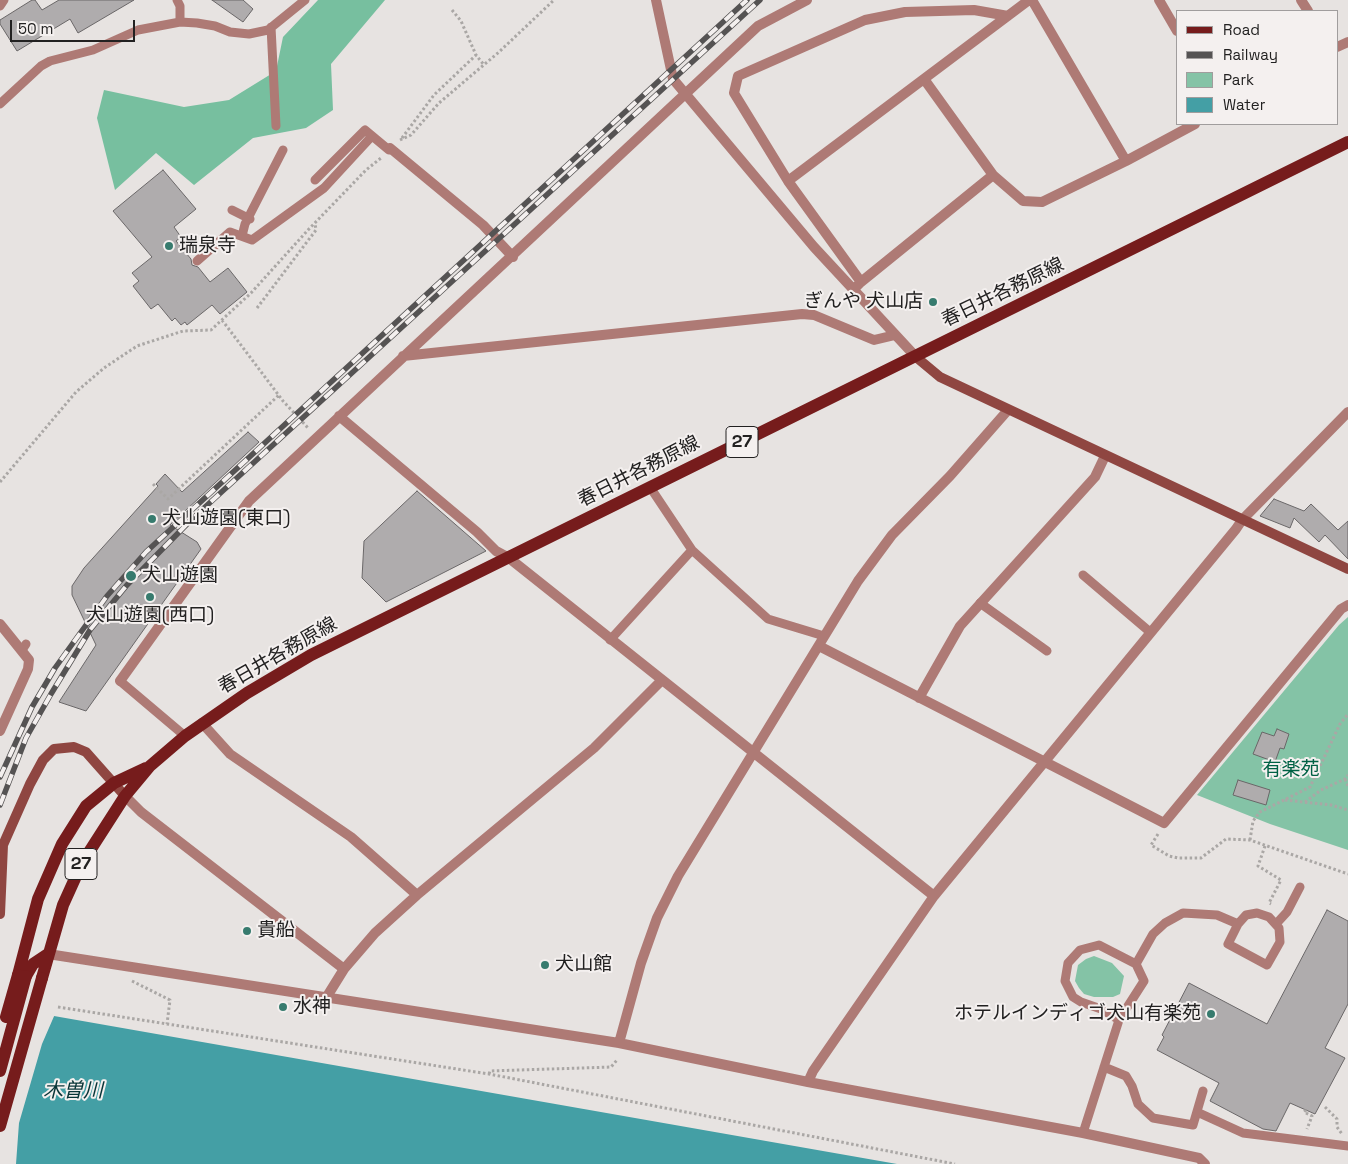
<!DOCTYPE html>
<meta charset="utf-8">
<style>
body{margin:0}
#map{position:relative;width:1348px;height:1164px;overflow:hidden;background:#e7e3e1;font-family:"Space Grotesk",sans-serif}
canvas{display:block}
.legend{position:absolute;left:1176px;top:10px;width:162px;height:115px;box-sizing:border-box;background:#f4f0ef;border:1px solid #a09d9d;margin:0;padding:6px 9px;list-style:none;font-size:15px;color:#222121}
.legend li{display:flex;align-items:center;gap:10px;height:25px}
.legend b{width:25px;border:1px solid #a09d9d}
.scale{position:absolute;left:10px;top:20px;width:125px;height:22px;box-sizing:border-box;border:2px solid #222121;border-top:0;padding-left:6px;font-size:15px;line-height:18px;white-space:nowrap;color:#222121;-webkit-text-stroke:4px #f4f0ef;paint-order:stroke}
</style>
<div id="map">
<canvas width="1348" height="1164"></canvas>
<ul class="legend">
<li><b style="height:6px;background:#761c1c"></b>Road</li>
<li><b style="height:6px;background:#555353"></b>Railway</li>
<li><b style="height:14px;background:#84c3a6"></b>Park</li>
<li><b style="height:14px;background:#449fa5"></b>Water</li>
</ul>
<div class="scale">50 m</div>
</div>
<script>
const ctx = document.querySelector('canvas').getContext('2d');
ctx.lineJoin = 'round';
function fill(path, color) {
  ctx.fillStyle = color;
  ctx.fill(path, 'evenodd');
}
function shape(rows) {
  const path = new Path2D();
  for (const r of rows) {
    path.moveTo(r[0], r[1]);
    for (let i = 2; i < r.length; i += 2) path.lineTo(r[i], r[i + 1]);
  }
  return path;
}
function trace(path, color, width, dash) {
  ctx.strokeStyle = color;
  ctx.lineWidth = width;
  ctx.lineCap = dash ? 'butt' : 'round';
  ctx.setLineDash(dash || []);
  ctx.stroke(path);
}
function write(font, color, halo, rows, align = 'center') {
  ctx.font = font + ' "Space Grotesk","Noto Sans JP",sans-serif';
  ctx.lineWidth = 4;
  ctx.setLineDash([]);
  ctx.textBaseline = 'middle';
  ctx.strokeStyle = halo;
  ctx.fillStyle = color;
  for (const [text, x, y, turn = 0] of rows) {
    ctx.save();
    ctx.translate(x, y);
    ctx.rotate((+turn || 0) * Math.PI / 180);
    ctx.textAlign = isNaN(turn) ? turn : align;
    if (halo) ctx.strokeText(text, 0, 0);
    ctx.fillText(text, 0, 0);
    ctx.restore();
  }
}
fill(shape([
 [1348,617,1348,850,1270,824,1197,795,1339,625],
 [1094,956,1112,963,1124,976,1120,994,1113,997,1094,997,1084,994,1079,988,1075,981,1078,965,1086,959]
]), '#84c3a6');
fill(shape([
 [318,0,385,0,331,64,333,110,306,128,253,138,194,185,156,153,115,190,97,118,104,90,184,107,229,100,276,71,283,37]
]), '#77bf9f');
fill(shape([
 [0,1008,54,1016,897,1164,0,1164]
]), '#449fa5');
fill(shape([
 [0,1006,55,1014,42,1044,19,1123,16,1164,0,1164]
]), '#e7e3e1');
const building = shape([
 [32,0,35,0,42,10,59,0,134,0,78,33,70,19,17,51,0,24,0,20,32,0],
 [212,0,243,0,253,9,243,22,212,0],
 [163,170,196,209,174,227,181,237,176,241,191,259,192,265,198,267,210,282,228,268,247,292,220,314,212,305,187,325,185,322,181,325,175,318,172,321,158,304,151,309,133,286,139,281,132,273,152,257,113,211,163,170],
 [248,432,259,442,170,525,197,542,201,549,86,711,59,702,96,645,72,595,72,586,84,568,158,486,156,484,165,474,182,492,248,432],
 [417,491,486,551,386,602,362,578,364,541,417,491],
 [1274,499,1304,511,1311,504,1338,530,1348,521,1348,559,1325,535,1319,542,1294,518,1290,528,1260,516,1274,499],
 [1277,729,1289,734,1284,749,1280,748,1275,762,1253,754,1262,732,1274,736,1277,729],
 [1238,780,1270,790,1266,805,1233,795,1238,780],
 [1327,910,1348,921,1348,1004,1325,1048,1345,1058,1315,1114,1290,1103,1276,1131,1263,1129,1210,1101,1219,1083,1157,1050,1164,1037,1162,1035,1189,983,1267,1024,1327,910]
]);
fill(building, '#afacad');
trace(building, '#6a6768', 1);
trace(shape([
 [452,10,461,21,476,55,484,65],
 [402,138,434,95,476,55],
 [400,140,411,135,439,103,499,52,554,0],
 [257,308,316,230,315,223],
 [222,320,283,401,309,429],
 [0,482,76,392,104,368,137,346,183,331,211,330,251,293,308,230,366,170,381,158],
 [153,484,168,499,279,395],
 [1345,779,1348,786],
 [1285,800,1331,805,1348,810],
 [1305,802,1321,790,1345,779,1348,775],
 [1158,834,1151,845,1169,856,1178,858,1201,858,1226,839,1250,840,1348,874],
 [1250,840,1253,821,1260,812,1310,787,1340,724,1348,714],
 [1265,846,1258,866,1281,880,1269,903,1271,904],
 [132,981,170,1000,167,1024],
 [58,1007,489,1074,955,1164],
 [489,1074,490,1071,611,1067,617,1060],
 [1325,1107,1337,1119,1337,1127,1342,1134],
 [1306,1110,1304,1112,1312,1116,1307,1129]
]), '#aaa7a5', 3, [2.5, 2.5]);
trace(shape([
 [177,0,180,6,180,22],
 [0,6,4,0],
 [271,27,276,126],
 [0,104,41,66,50,61,93,50,138,30,180,22,197,23,215,26,230,32,249,34,268,30,305,0],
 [315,180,365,130,389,150],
 [232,210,250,219],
 [242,236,245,224,283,150],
 [197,261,230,232,252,240,324,188,372,136],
 [650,487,692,550,768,619,824,636],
 [1083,575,1150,632],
 [980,603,1047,651],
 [610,640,692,550],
 [22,650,26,644],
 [120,681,185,736],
 [1276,924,1287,912,1300,887],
 [1119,1020,1101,1009,1081,1002,1073,997,1065,981,1068,963,1080,950,1099,945,1136,964],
 [1104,1067,1126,1076,1132,1086,1138,1104,1153,1118,1193,1125,1203,1091],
 [1197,1112,1243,1133,1348,1146],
 [1083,1133,1119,1020,1144,981,1136,964,1153,934,1165,923,1183,913,1217,915,1238,924,1246,915,1257,913,1269,917,1279,928,1280,942,1267,965,1228,944,1238,924]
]), '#ae7a75', 9);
trace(shape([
 [656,0,673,79,814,247,916,357],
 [1032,0,1126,161],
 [1159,0,1177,31],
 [1301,0,1308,11],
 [1337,47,1348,42],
 [924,79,993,175],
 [390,148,483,225,513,257],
 [788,181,1029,0],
 [861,282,993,175,1023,201,1042,202,1126,161,1195,124],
 [853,290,861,282,788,181,734,93,738,76,865,20,905,12,974,10,1008,16],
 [403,356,802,314,814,315,874,340,895,335],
 [339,416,477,532,496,551,509,558,934,896],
 [0,624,29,660,28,669,0,731],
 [819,646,1164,823,1341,609,1348,605],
 [120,681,249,501,758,26,807,0],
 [919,698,960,626,1095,477,1105,456],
 [202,723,230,754,351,837,417,895],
 [125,796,141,812,344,969],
 [48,954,619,1043,808,1082,1083,1133,1199,1158,1205,1164],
 [326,998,344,969,375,933,417,895,594,748,661,681],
 [619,1043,641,963,657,918,678,876,858,581,892,535,950,476,1008,410],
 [808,1082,813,1071,934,896,1236,529,1242,520,1348,412]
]), '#ae7a75', 10);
trace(shape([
 [916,357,940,377,1348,569],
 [0,914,3,845,30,784,43,760,54,749,74,747,86,752,125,796]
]), '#8f4641', 10);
trace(shape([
 [18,975,38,899,62,844,86,806,114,783,146,768],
 [26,976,33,964,48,954],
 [42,978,63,905,82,863,125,796,150,766,185,736,247,693,311,655,1348,142]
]), '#761c1c', 12);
const rail = shape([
 [0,777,32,707,55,668,107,596,146,552,747,0],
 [0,805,26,738,51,694,90,630,127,585,192,519,760,0]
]);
trace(rail, '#555353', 5.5);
trace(rail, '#f4f0ef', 4, [11]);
trace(shape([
 [6,1017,18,975],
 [0,1071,26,976],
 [0,1126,42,978]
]), '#761c1c', 12);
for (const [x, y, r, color] of [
 [169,246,5,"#377b6e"],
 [933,302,5,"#377b6e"],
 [152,519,5,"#377b6e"],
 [131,576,6,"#377b6e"],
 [150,597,5,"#377b6e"],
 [247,931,5,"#377b6e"],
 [545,965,5,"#377b6e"],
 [283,1007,5,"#377b6e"],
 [1211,1014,5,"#377b6e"]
]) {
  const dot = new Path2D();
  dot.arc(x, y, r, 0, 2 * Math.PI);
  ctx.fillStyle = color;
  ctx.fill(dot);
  trace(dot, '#f4f0ef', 2);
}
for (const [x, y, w] of [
 [742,442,32],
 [81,864,32]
]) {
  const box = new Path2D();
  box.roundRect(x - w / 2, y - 15.5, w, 31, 4);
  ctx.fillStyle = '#f4f0ef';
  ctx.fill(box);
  trace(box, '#222121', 1);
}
write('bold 18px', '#222121', null, [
 ["27",742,442],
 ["27",81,864]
]);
write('19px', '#222121', '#f4f0ef', [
 ["瑞泉寺",179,246],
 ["ぎんや 犬山店",923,302,"right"],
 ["犬山遊園(東口)",162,519],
 ["犬山遊園",142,576],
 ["犬山遊園(西口)",150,616,"center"],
 ["貴船",257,931],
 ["犬山館",555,965],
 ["水神",293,1007],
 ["ホテルインディゴ犬山有楽苑",1201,1014,"right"]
], 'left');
write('19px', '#222121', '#f4f0ef', [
 ["春日井各務原線",1003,293,-26],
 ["春日井各務原線",639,472,-27],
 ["春日井各務原線",278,656,-30]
]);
write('19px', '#006144', '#f4f0ef', [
 ["有楽苑",1291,770]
]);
write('italic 20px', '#073437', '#f4f0ef', [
 ["木曽川",73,1092]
]);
</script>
